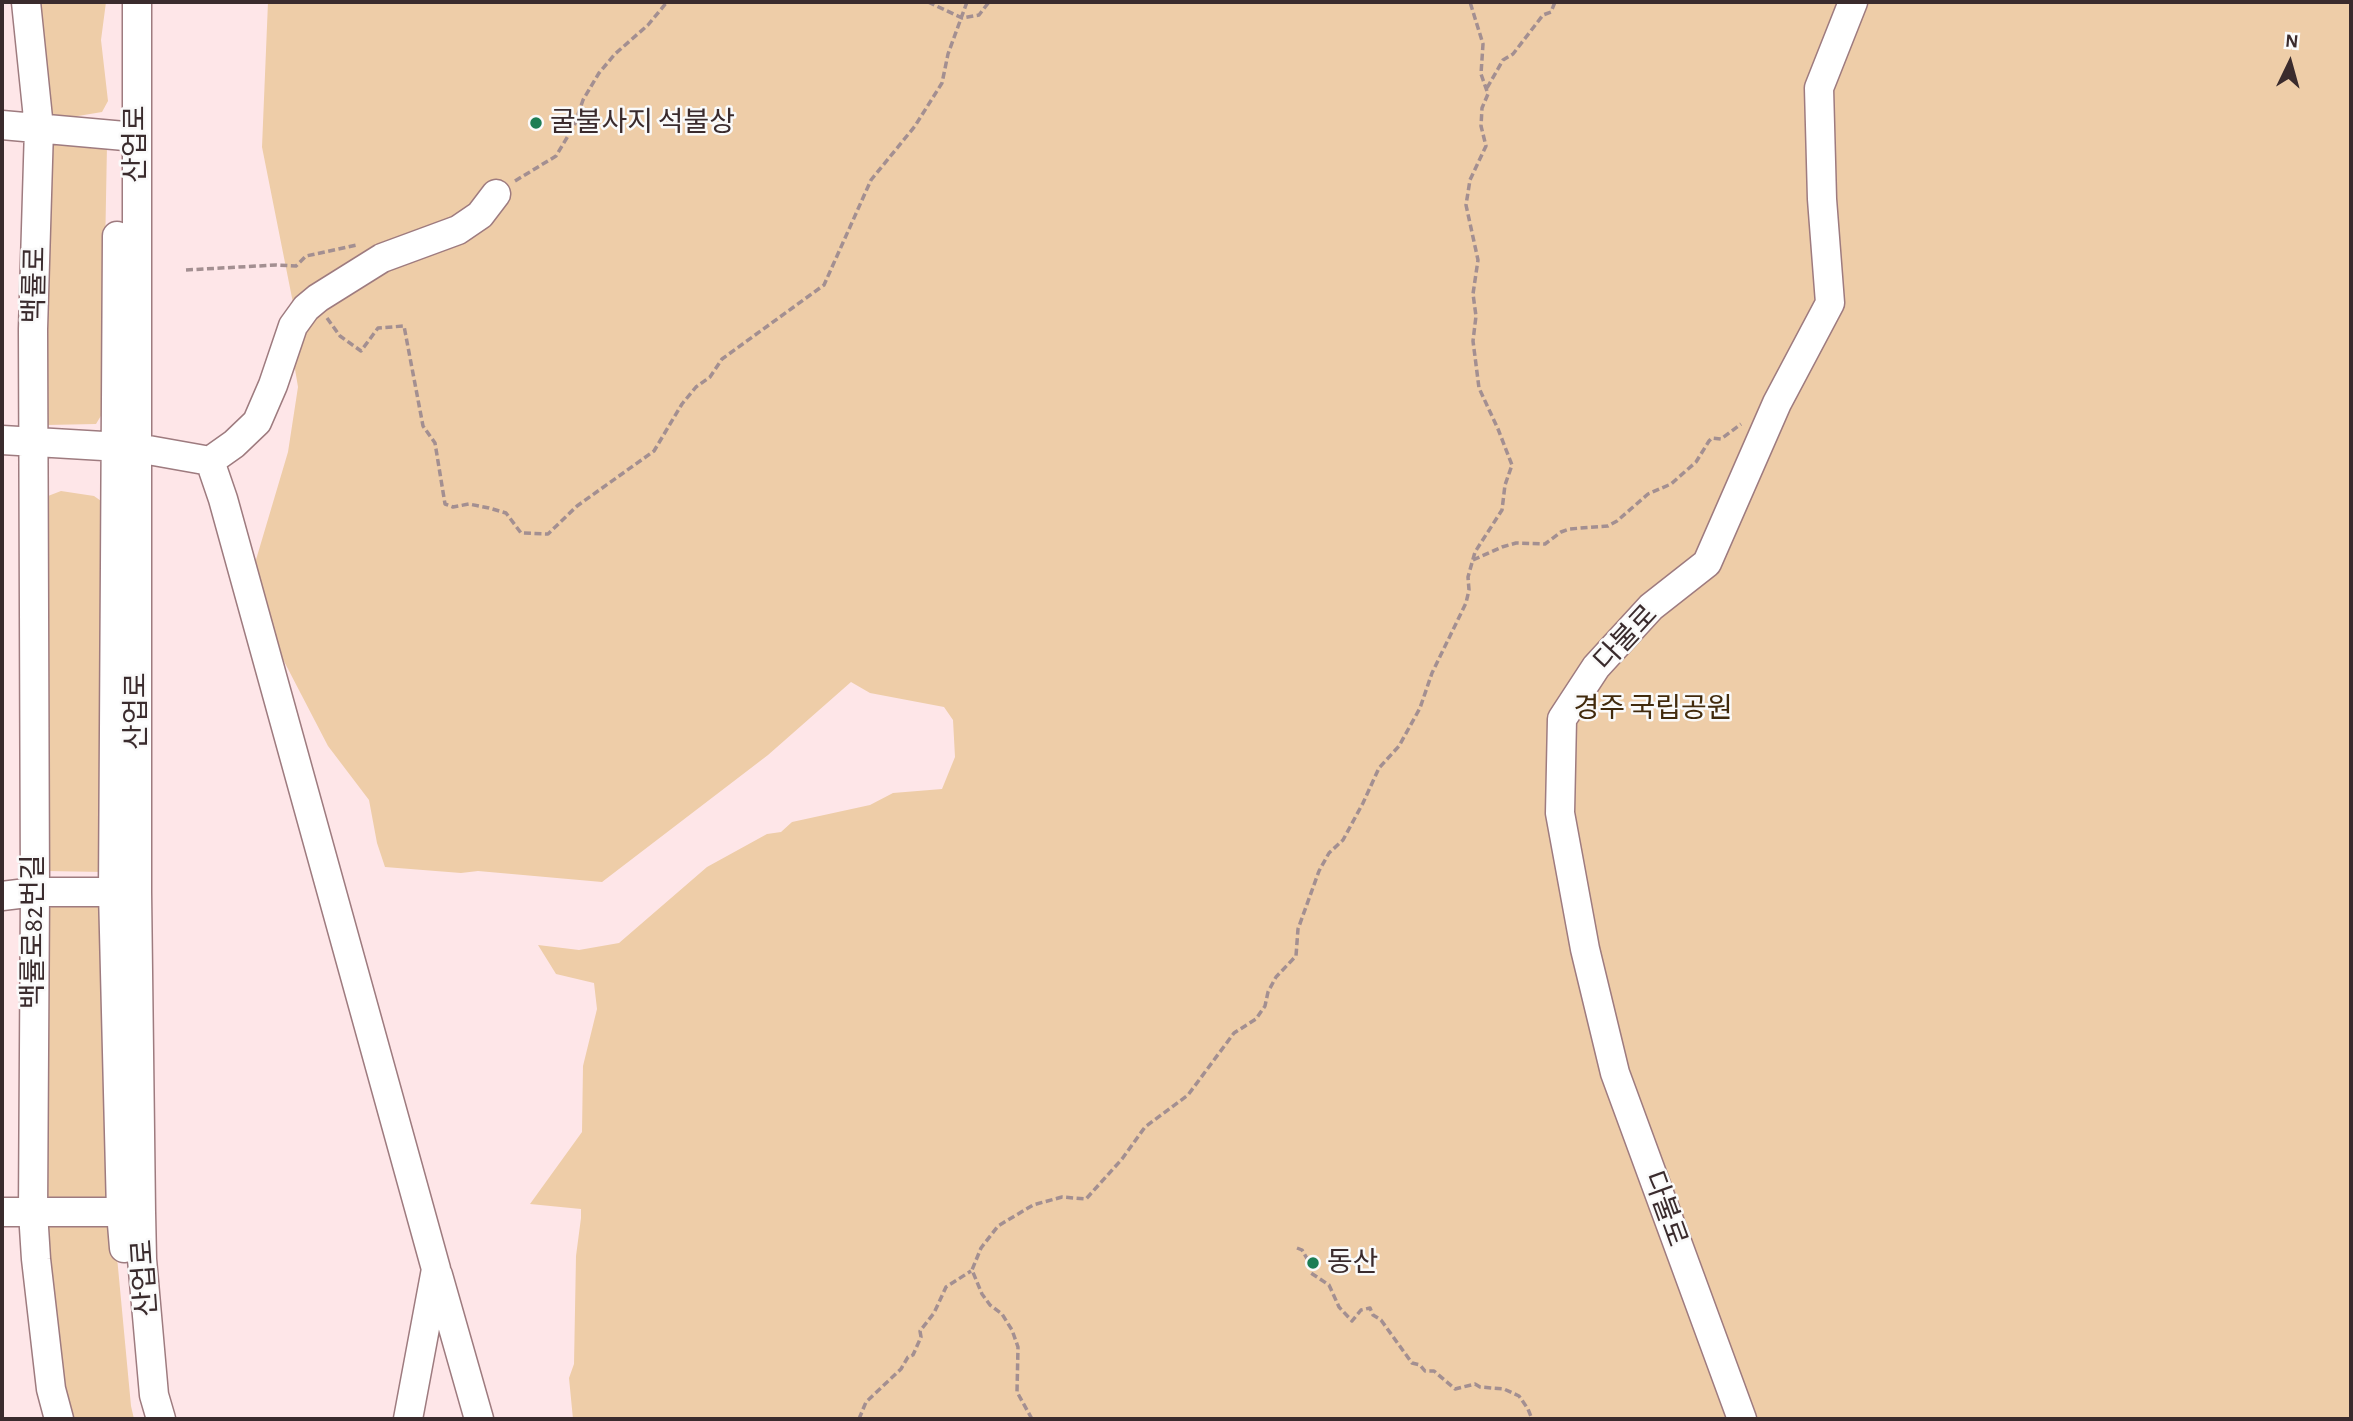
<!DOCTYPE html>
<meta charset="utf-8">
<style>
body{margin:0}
#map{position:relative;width:2353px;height:1421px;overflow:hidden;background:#fee6e8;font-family:"Alegreya Sans",sans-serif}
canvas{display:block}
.frame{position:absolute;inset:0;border:4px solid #3a2b2d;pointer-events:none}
.north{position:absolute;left:2255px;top:28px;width:70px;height:70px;-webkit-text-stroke:5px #fafafa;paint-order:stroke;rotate:5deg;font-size:19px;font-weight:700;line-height:28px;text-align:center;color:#3a2b2d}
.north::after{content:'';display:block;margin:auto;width:24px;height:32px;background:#3a2b2d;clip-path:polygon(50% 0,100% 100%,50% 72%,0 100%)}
</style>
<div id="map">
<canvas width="2353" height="1421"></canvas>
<div class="frame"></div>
<div class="north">N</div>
</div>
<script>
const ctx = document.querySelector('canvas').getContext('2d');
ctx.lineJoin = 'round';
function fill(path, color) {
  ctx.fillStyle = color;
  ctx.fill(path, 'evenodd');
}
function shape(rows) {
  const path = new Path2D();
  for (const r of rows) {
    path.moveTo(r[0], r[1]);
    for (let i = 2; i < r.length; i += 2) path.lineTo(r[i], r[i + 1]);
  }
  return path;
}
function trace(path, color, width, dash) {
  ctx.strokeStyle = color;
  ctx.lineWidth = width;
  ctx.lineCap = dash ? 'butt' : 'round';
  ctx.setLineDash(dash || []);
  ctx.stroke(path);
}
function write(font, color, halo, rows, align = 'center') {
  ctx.font = font + ' "Alegreya Sans","Noto Sans KR",sans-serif';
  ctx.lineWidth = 5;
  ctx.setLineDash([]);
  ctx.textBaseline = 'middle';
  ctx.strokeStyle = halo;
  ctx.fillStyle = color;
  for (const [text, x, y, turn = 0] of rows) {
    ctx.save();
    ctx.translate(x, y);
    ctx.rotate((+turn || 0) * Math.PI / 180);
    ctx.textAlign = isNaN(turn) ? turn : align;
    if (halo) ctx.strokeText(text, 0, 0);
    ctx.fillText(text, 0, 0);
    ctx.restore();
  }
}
fill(shape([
 [31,2,106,2,101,40,108,101,102,112,54,120,47,114],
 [268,2,2351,2,2351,1419,573,1419,569,1378,574,1364,576,1256,581,1218,581,1209,530,1204,582,1132,583,1066,597,1009,594,983,556,974,538,945,579,950,619,943,707,867,767,834,781,832,792,822,870,805,893,793,942,789,955,757,953,720,944,707,870,693,851,682,768,755,602,882,478,871,461,873,385,867,377,843,369,800,328,746,247,590,288,452,298,387,291,345,296,318,262,147],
 [46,138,107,145,102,414,96,424,47,425],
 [61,491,94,496,104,503,104,872,47,871,44,584,48,496],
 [54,906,100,906,112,1187,105,1197,49,1197,42,1190,45,910],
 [47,1219,114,1225,131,1406,134,1419,67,1419,58,1386]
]), '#eecda8');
const minor = shape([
 [26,2,39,128,33,329,35,892,33,1212,36,1259,51,1389,59,1419],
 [137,2,137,892,141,1212,142,1259,154,1395,161,1419],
 [2,125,136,137],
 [117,236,113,892,121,1212,124,1248],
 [2,440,137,448,210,461,223,499,436,1269,408,1419],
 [210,461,234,444,257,422,273,385,293,326,306,308,318,298,382,258,458,230,480,215,496,194],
 [2,896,35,892,132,892],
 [2,1212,138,1212],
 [438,1275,479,1419],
 [1742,1419,1615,1073,1585,949,1560,813,1562,719,1596,667,1651,607,1707,563,1777,403,1830,303,1822,199,1819,88,1853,2]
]);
trace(minor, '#9e7b7f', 31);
trace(shape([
 [928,2,962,18,979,15,989,2],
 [1487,88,1503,60,1513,54,1543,15,1551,12,1555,2],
 [515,181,556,156,574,126,583,100,599,73,615,54,648,25,667,2],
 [186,270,276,265,296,266,306,256,357,245],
 [327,318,340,336,361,351,378,328,404,326,423,426,435,443,445,504,453,507,469,504,489,508,506,513,521,533,548,534,577,506,654,451,682,404,696,387,710,377,722,359,824,285,871,180,915,126,942,83,948,54,967,2],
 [1473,560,1502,547,1516,543,1545,544,1561,532,1569,529,1608,526,1617,521,1648,494,1671,484,1696,462,1709,441,1712,438,1721,439,1741,424],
 [1297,1248,1302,1250,1312,1267,1311,1273,1329,1285,1339,1307,1352,1321,1361,1310,1370,1308,1373,1315,1381,1320,1412,1363,1420,1365,1425,1371,1434,1371,1455,1389,1475,1384,1480,1387,1504,1389,1519,1396,1528,1409,1532,1419],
 [859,1419,866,1402,901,1369,908,1357,913,1355,921,1337,920,1331,934,1313,946,1287,971,1271],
 [1032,1419,1017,1392,1018,1347,1012,1330,1002,1314,990,1305,982,1294,972,1270,981,1248,998,1226,1033,1205,1062,1197,1086,1199,1122,1159,1145,1127,1188,1095,1234,1033,1256,1019,1265,1006,1268,992,1276,977,1296,956,1298,929,1319,871,1329,853,1343,840,1363,803,1379,768,1399,746,1420,708,1432,673,1466,603,1469,590,1468,577,1475,552,1502,510,1505,485,1512,465,1498,429,1479,388,1473,341,1476,316,1473,294,1478,260,1466,205,1470,180,1486,146,1481,126,1482,108,1488,94,1481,74,1483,44,1470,2]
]), '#a38f91', 3.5, [7, 3.5]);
trace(minor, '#fff', 28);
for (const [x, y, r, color] of [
 [536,123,7,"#1c7d54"],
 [1313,1263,7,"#1c7d54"]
]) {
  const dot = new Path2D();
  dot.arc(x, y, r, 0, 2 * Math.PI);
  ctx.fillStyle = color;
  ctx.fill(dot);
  trace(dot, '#fafafa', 2.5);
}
write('28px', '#3a2b2d', '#fafafa', [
 ["굴불사지 석불상",550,123],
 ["동산",1327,1263]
], 'left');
write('28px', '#3a2b2d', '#fafafa', [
 ["산업로",136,144,-90],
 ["백률로",35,285,-89],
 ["다불로",1626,638,-47],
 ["산업로",137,711,-90],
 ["백률로82번길",34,932,-90],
 ["다불로",1665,1209,70],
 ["산업로",145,1278,-94]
]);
write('28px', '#412a0c', '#fafafa', [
 ["경주 국립공원",1653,709]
]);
</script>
